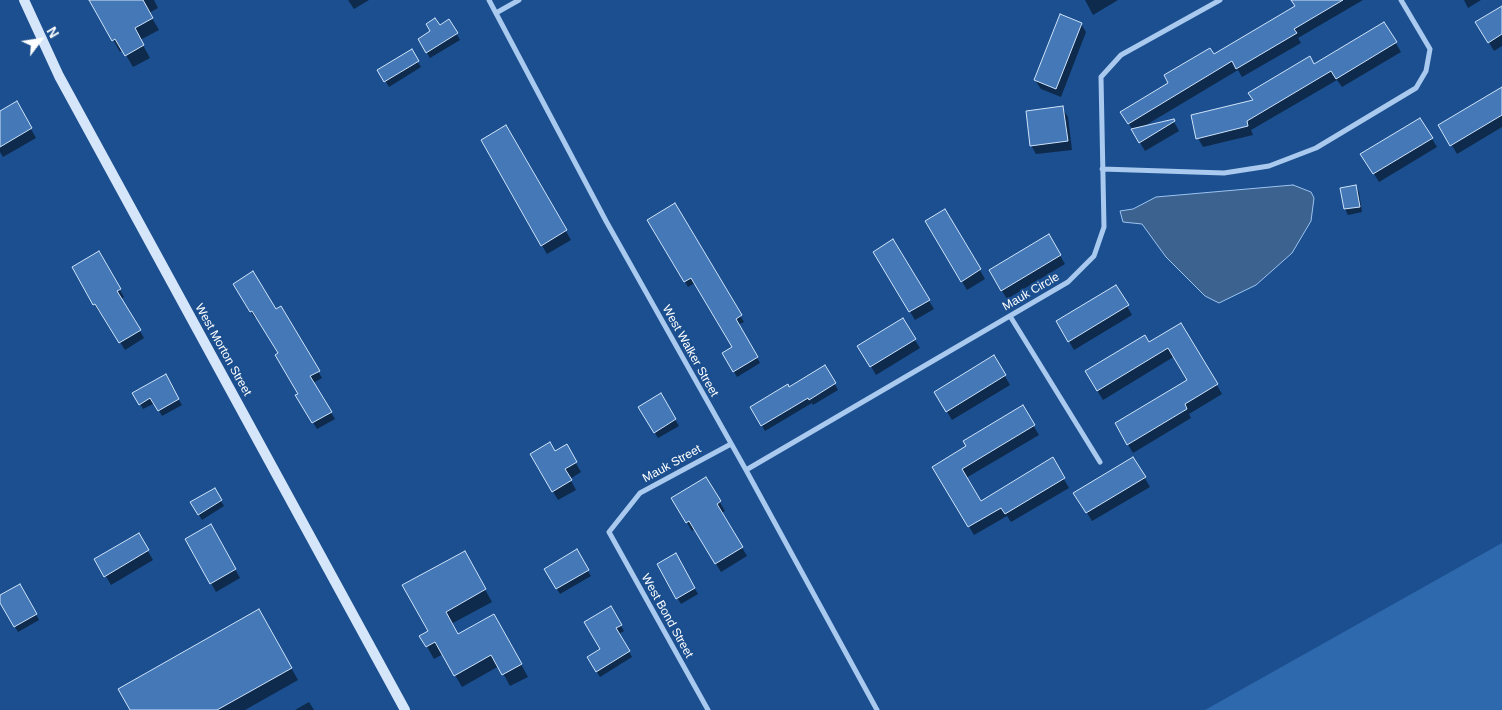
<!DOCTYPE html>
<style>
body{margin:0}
#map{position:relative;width:1502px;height:710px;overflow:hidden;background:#1b4f8f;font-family:Arial,sans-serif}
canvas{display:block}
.north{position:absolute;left:15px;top:15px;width:50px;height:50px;-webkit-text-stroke:4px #1b4f8f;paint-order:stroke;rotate:59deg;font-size:14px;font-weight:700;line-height:20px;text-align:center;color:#fff}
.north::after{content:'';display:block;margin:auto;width:18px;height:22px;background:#fff;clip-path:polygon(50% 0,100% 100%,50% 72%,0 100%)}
</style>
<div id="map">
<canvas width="1502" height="710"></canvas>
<div class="north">N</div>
</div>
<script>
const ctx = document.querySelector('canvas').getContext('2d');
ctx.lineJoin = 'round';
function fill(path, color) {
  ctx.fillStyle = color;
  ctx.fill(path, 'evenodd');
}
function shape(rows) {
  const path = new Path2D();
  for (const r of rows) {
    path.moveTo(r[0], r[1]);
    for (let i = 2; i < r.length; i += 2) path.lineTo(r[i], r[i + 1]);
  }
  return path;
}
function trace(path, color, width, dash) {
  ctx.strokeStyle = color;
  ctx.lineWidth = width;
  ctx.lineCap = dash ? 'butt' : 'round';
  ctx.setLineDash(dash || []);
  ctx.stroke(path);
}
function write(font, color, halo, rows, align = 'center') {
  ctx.font = font + ' Arial,sans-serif';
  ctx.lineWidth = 4;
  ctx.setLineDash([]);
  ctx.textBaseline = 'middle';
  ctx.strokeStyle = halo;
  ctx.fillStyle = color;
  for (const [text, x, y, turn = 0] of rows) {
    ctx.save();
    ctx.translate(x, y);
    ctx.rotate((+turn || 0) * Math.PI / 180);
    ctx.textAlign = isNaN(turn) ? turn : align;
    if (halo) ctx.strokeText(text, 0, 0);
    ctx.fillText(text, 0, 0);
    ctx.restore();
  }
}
fill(shape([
 [1502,543,1502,710,1205,710]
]), '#2e69ad');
const water = shape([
 [1293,185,1311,192,1314,198,1311,221,1292,253,1256,285,1219,303,1205,296,1166,257,1142,224,1123,222,1120,211,1133,209,1156,197,1293,185]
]);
fill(water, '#3c6290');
trace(water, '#9cc4f0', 1);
fill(shape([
 [91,0,154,0,158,8,149,13,159,30,140,40,150,58,133,67,123,50,120,52],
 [348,0,369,0,354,9],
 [1085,0,1118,0,1093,15],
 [1299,0,1363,0,1298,38,1301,43,1242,77,1238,70,1141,128,1173,120,1179,131,1145,151,1122,112,1296,7],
 [1464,0,1481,0,1468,8],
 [1502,8,1502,46,1494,51,1477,22],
 [449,21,460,40,430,58,419,39],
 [1384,23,1401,52,1342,87,1337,80,1251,130,1253,135,1203,147,1198,138,1254,101],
 [1081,24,1086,32,1061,97,1041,89,1035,80],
 [411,51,421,67,389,87,379,70],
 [1502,88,1502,127,1457,154,1440,125],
 [16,103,36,138,3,157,0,152,0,112],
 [1062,108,1068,117,1072,150,1036,154,1031,145],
 [1420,119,1437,147,1379,182,1362,154],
 [506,127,571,240,547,254,482,141],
 [1355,186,1359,192,1362,212,1348,215,1345,209,1341,189],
 [674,205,744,322,738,325,760,363,737,377,724,353,734,347,695,283,688,287,649,220],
 [945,211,985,279,967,290,927,222],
 [1048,236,1065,264,1007,299,990,271],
 [893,241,934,309,915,320,874,252],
 [99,253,124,297,121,299,144,338,125,350,101,311,99,312,73,268],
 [234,284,275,311,281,307,322,378,313,383,335,419,317,429,297,396,299,394,279,354,257,317,255,318],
 [1116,287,1132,315,1074,350,1058,322],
 [902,320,920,348,876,375,859,346],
 [1181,325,1222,394,1189,414,1191,418,1133,453,1116,424,1189,380,1175,356,1103,400,1086,372,1148,344],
 [994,357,1010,385,952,420,935,392],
 [825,367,838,390,813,405,812,403,765,431,752,408,789,388],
 [165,376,182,405,162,416,155,403,143,409,134,393],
 [660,395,679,426,658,438,640,407],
 [1022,407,1039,435,966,478,981,502,1052,459,1069,488,1011,522,1007,516,974,535,934,467,967,447],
 [566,446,581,472,570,479,576,490,558,500,531,454,555,453],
 [1133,458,1150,487,1092,521,1075,493],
 [706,479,725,511,721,513,747,556,721,572,695,529,692,531,673,499],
 [214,490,224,506,202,520,192,503],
 [211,526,240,578,216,592,187,540],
 [138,534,153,560,111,585,96,559],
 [576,551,591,576,560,594,545,569],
 [464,552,492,602,451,624,458,636,494,615,528,677,510,686,499,666,462,687,443,654,434,659,421,636,429,632],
 [675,555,698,594,681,604,658,565],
 [20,586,39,620,18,632,0,600,0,597],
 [610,608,624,631,619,634,632,657,600,677,588,658,602,650],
 [259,611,298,680,245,710,131,710],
 [309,702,314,710,295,710]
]), '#0007');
const building = shape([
 [89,0,143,0,153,18,135,28,144,45,125,56,115,39,112,41,89,0],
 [1291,0,1343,0,1294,29,1297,33,1236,69,1232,61,1128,124,1120,112,1168,83,1164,75,1210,48,1214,54,1295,6,1291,0],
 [1502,6,1502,34,1488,43,1475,22,1502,6],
 [1060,14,1082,23,1056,89,1034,80,1060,14],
 [435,18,440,25,449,19,458,33,426,53,418,39,430,31,426,24,435,18],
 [1384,22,1397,42,1336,79,1331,71,1247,121,1248,126,1196,139,1191,115,1253,100,1248,93,1310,56,1314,64,1384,22],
 [412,49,419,61,384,82,377,70,412,49],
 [1502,87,1502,115,1450,146,1438,125,1502,87],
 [17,101,32,128,0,147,0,111,17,101],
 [1063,106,1068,141,1030,146,1026,111,1063,106],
 [1420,118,1433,138,1373,174,1360,154,1420,118],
 [1174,119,1175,121,1139,143,1131,129,1174,119],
 [506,125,567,230,541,246,481,140,506,125],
 [1356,185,1360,207,1344,209,1340,188,1356,185],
 [675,203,742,315,736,319,758,357,733,372,722,353,732,347,691,278,684,282,647,220,675,203],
 [945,209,981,269,961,282,925,221,945,209],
 [1049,234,1061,255,1001,291,989,270,1049,234],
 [893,239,930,300,909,312,873,252,893,239],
 [99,251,121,289,117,291,141,330,119,343,95,304,93,305,72,267,99,251],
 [253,271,276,309,281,306,320,371,310,376,332,412,312,423,295,395,298,394,275,355,278,353,252,311,250,312,233,284,253,271],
 [1116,285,1129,305,1068,342,1056,321,1116,285],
 [903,318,916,339,870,367,857,346,903,318],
 [1181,323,1218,384,1185,404,1187,409,1127,445,1115,423,1187,380,1168,348,1097,391,1085,371,1145,335,1149,342,1181,323],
 [994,355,1006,375,946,412,934,392,994,355],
 [825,365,836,383,809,400,808,398,761,426,750,407,788,384,789,387,825,365],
 [166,374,179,399,158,411,150,398,139,405,132,393,166,374],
 [661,393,676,419,654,433,638,407,661,393],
 [1023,405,1035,425,962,469,981,501,1053,457,1065,478,1005,514,1001,508,968,527,932,467,966,446,963,441,1023,405],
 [550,442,555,451,567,444,577,462,565,469,572,480,552,492,530,454,550,442],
 [1133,457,1146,477,1086,513,1073,493,1133,457],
 [706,477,721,501,717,504,743,547,715,564,689,521,686,523,671,498,706,477],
 [215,488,222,500,198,515,190,502,215,488],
 [211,524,236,569,210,584,185,539,211,524],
 [139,533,149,550,104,577,94,559,139,533],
 [577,549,589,570,556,589,544,569,577,549],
 [465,551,486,589,446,612,458,634,494,614,522,664,502,675,491,655,454,676,435,642,426,647,419,636,428,631,402,585,465,551],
 [676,553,695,588,676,599,657,564,676,553],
 [20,584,37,614,14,627,0,603,0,595,20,584],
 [611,606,622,625,616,628,630,651,596,672,587,657,600,649,584,622,611,606],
 [259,609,292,668,217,710,130,710,118,689,259,609]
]);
fill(building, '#4478b7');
trace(building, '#cfe3fa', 1);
trace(shape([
 [489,0,606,221,746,470,877,710],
 [496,13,519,0],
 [1102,169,1224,173,1269,166,1316,148,1416,88,1426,71,1430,49,1401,0],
 [1010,316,1100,462],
 [746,470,1068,282,1094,256,1104,227,1101,77,1121,55,1220,0],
 [708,710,609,532,640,493,731,444]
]), '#a9c9ee', 5);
trace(shape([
 [24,0,59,76,405,710]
]), '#d6e6fa', 10);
write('12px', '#fff', '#1b4f8f', [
 ["Mauk Circle",1031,292,-30],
 ["West Morton Street",223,350,61],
 ["West Walker Street",690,351,61],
 ["Mauk Street",672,464,-29],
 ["West Bond Street",667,616,61]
]);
</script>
